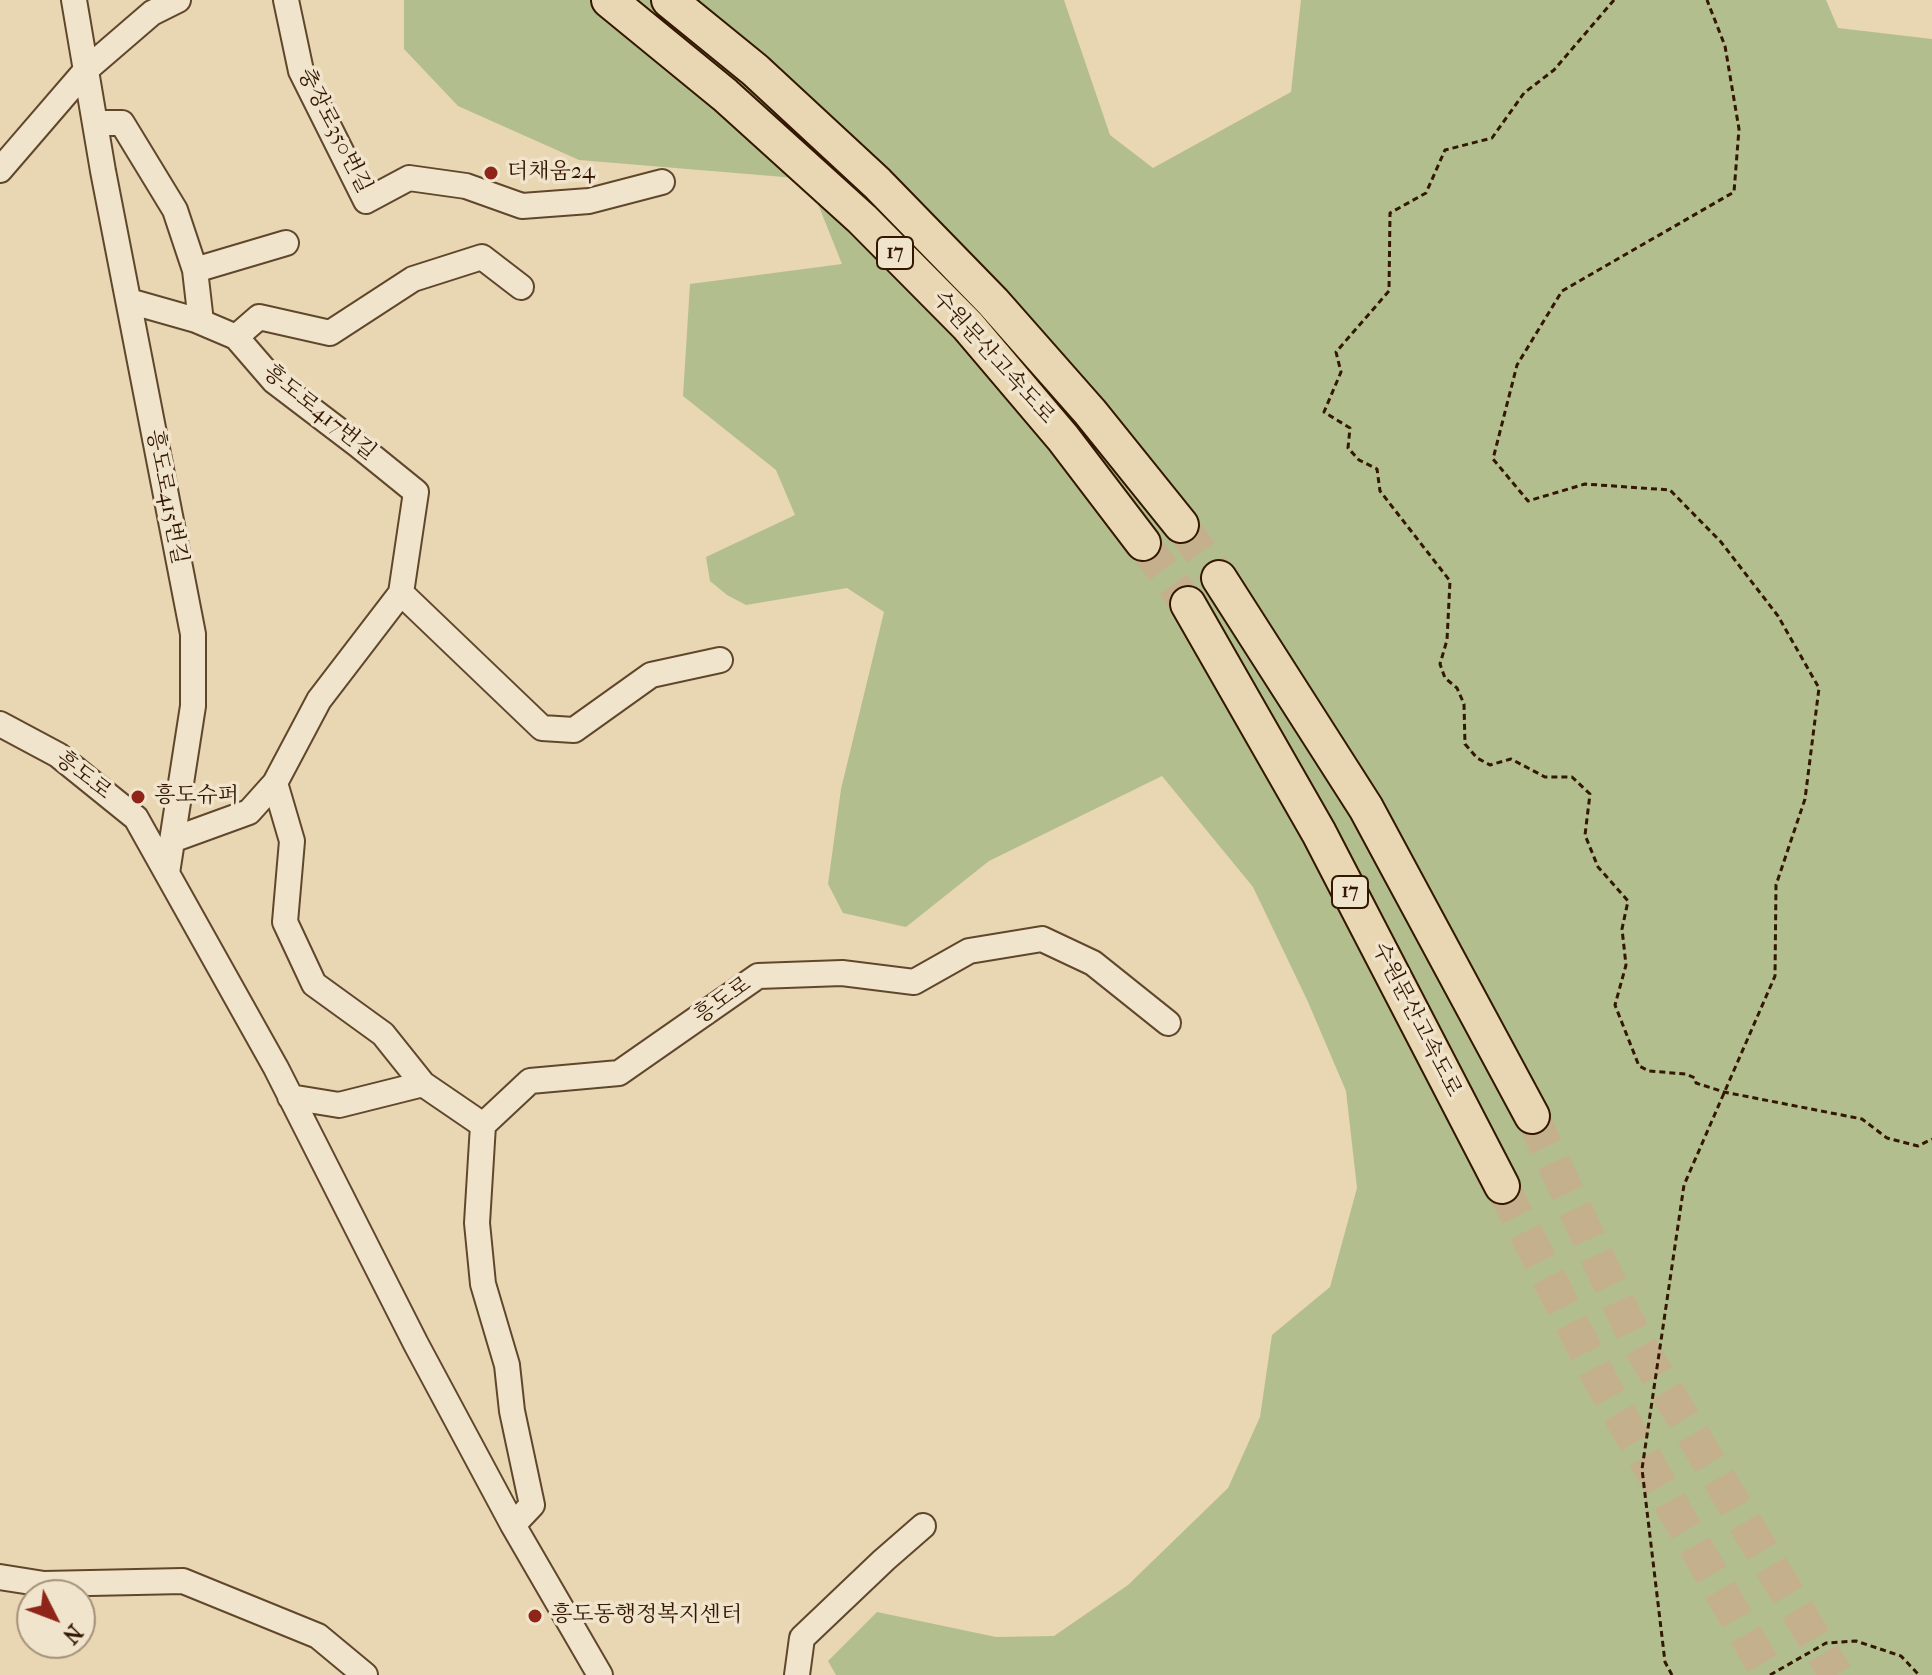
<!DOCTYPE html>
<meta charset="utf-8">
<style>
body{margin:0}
#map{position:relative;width:1932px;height:1675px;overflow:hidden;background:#e9d6b2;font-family:"IM FELL French Canon",serif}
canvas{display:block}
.north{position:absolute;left:16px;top:1579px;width:80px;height:80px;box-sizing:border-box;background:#f1e4cd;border:2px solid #a5927b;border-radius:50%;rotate:132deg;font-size:22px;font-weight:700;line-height:32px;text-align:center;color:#331700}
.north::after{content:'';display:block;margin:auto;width:28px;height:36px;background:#8f2418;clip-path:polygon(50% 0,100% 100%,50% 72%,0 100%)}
</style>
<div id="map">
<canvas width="1932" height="1675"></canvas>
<div class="north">N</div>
</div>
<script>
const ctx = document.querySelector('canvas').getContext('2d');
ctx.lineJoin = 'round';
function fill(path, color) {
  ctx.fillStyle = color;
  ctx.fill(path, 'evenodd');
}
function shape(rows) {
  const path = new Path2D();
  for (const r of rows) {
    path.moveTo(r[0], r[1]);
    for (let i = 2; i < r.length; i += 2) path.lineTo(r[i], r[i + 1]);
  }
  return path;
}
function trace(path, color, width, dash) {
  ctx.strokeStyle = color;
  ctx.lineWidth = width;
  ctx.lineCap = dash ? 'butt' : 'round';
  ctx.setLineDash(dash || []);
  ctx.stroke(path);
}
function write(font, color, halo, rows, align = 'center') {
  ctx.font = font + ' "IM FELL French Canon","Noto Serif KR",serif';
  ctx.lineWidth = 7;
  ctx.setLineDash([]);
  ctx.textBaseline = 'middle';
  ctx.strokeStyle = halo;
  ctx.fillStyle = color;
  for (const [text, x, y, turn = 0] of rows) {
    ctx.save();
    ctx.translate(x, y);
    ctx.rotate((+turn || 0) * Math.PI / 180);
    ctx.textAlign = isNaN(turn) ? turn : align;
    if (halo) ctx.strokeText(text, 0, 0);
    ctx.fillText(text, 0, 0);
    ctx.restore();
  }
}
fill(shape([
 [404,0,1064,0,1110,135,1153,168,1291,92,1301,0,1826,0,1838,28,1932,39,1932,1675,836,1675,828,1661,877,1612,996,1637,1054,1636,1128,1585,1228,1488,1260,1417,1272,1335,1330,1287,1357,1188,1346,1091,1308,1002,1253,887,1162,776,989,861,906,927,843,913,828,884,841,789,884,612,847,588,746,605,727,595,710,581,706,557,795,515,776,470,683,396,690,284,842,264,808,179,579,160,458,106,404,49]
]), '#b3be8e');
trace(shape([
 [1181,525,1219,578],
 [1143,543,1188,604],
 [1532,1116,1634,1336,1836,1675],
 [1502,1186,1603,1385,1769,1675]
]), '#c5b08e', 34, [34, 17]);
const minor = shape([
 [74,0,103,171,193,634,193,706,167,873],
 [286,0,301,71,366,201,409,178,466,186,522,206,589,201,662,182],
 [95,123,122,123,175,210,195,270,201,322],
 [0,170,87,69,152,13,178,0],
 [195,270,286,243],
 [129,301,196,320,236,337,274,381,358,445,416,492,401,593,319,700,275,783,292,841,285,922,314,984,383,1034,423,1084,483,1125,530,1081,619,1073,758,976,842,973,914,982,969,951,1042,939,1093,963,1168,1023],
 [236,337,259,317,330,333,413,279,482,257,521,287],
 [401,593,542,728,574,730,651,675,720,660],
 [0,724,58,755,136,818,276,1068,416,1344,513,1525,600,1675],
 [172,840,249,812,275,783],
 [290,1097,339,1105,423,1084],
 [483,1125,477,1223,483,1284,507,1365,512,1411,532,1505,513,1525],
 [0,1577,44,1584,183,1581,318,1636,365,1675],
 [797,1675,802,1638,884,1560,923,1526]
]);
const highway = shape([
 [609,0,725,95,862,219,968,326,1063,438,1143,543],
 [669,0,755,70,877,183,993,302,1090,412,1181,525],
 [1219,578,1366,808,1532,1116],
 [1188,604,1319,833,1502,1186]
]);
trace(minor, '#60472c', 28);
trace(highway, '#331700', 38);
trace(shape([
 [1614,0,1554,70,1524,93,1492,138,1445,150,1426,193,1390,213,1389,291,1336,352,1341,372,1324,412,1350,428,1348,448,1359,460,1377,469,1380,491,1450,581,1447,640,1440,664,1445,678,1457,688,1464,704,1465,744,1477,758,1490,765,1511,759,1545,777,1572,777,1590,794,1585,835,1598,867,1628,901,1622,929,1626,965,1615,1005,1639,1066,1649,1071,1686,1074,1695,1078,1696,1083,1724,1092,1862,1119,1887,1138,1918,1146,1932,1139],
 [1672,1675,1665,1662,1642,1469,1684,1185,1775,976,1776,885,1805,799,1819,688,1778,616,1721,542,1670,490,1585,484,1528,501,1493,459,1517,365,1562,291,1734,192,1739,129,1725,46,1707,0],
 [1770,1675,1826,1643,1856,1641,1901,1656,1919,1675]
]), '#331700', 3, [6, 4]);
trace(minor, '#f1e4cd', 24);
trace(highway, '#e9d6b2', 34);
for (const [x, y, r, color] of [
 [491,173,8,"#8f2418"],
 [138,797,8,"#8f2418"],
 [535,1616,8,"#8f2418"]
]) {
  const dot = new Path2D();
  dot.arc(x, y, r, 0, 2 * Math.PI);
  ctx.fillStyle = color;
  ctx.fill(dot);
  trace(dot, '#f1e4cd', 3);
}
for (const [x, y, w] of [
 [895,253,36],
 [1350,892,36]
]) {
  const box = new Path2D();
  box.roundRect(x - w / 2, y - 16, w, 32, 6);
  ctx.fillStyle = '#f1e4cd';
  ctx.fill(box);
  trace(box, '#331700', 2);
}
write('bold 20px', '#331700', null, [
 ["17",895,253],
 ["17",1350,892]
]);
write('22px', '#331700', '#f1e4cd', [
 ["충장로350번길",334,131,63],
 ["수원문산고속도로",993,358,48],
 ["흥도로417번길",319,413,39],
 ["흥도로415번길",166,497,79],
 ["흥도로",83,776,38],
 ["흥도로",723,1001,-35],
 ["수원문산고속도로",1416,1020,63]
]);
write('22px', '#331700', '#f1e4cd', [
 ["더채움24",507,173],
 ["흥도슈퍼",154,797],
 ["흥도동행정복지센터",551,1616]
], 'left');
</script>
